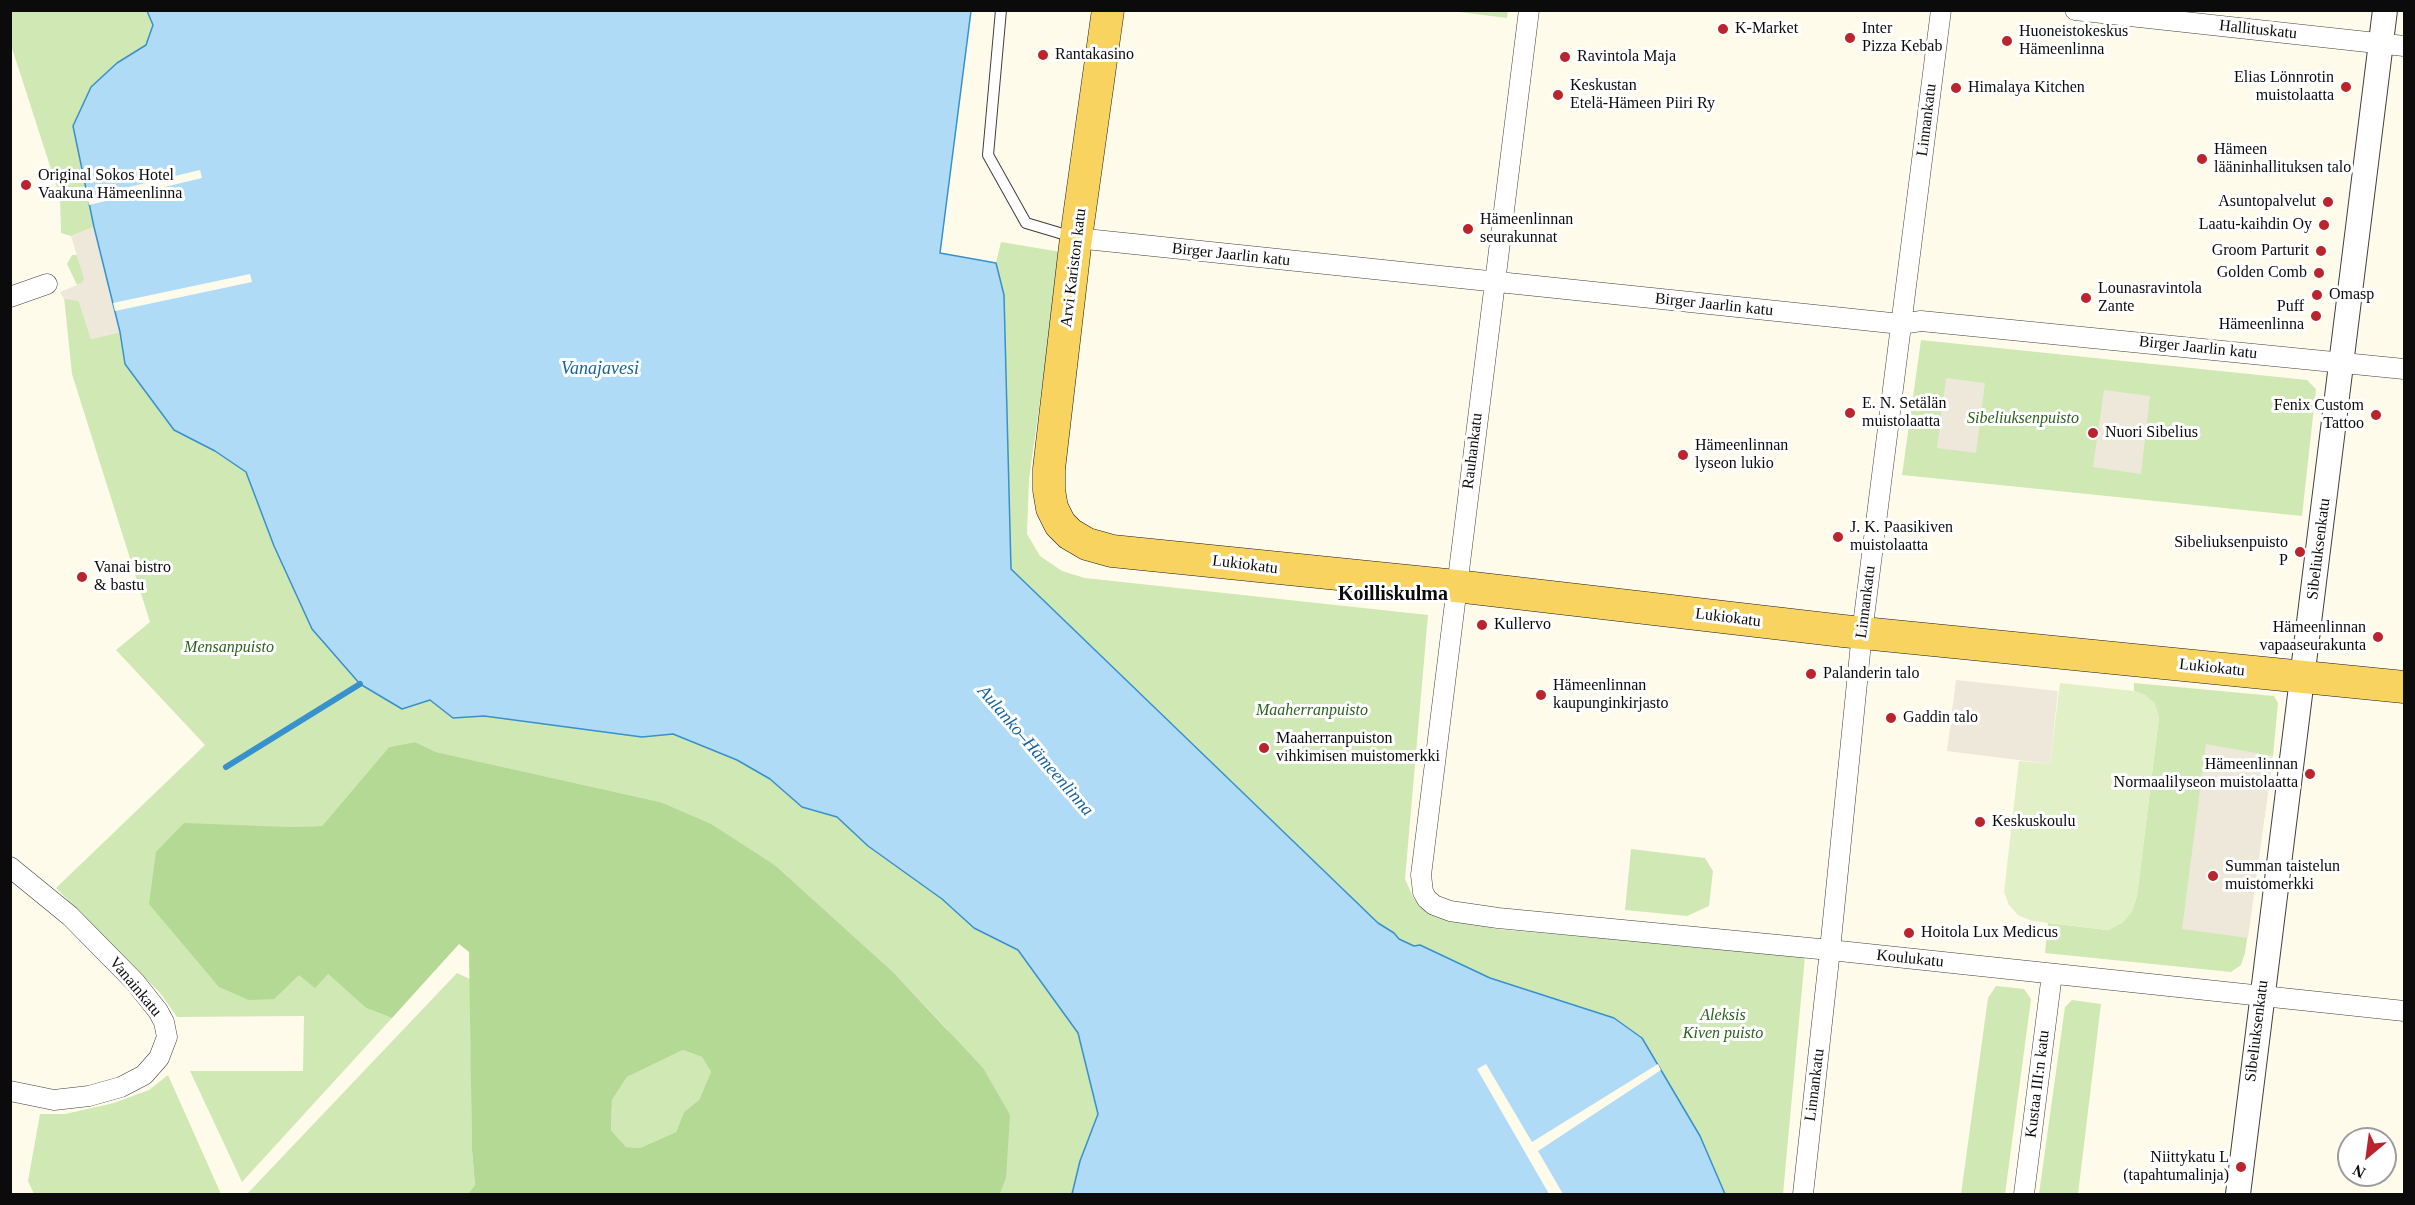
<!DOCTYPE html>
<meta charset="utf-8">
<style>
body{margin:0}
#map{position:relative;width:2415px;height:1205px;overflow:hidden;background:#fffbea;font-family:"Times New Roman",serif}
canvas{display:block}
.frame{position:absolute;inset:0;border:12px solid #0b0b0b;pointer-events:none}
.north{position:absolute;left:2337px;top:1127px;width:60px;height:60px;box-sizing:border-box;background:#fff;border:2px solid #9d9d9d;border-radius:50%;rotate:209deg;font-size:16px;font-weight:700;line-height:24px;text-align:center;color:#0b0b0b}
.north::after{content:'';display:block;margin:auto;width:21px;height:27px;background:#ba242c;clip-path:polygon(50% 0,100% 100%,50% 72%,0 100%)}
</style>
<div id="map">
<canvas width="2415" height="1205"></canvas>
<div class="frame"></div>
<div class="north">N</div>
</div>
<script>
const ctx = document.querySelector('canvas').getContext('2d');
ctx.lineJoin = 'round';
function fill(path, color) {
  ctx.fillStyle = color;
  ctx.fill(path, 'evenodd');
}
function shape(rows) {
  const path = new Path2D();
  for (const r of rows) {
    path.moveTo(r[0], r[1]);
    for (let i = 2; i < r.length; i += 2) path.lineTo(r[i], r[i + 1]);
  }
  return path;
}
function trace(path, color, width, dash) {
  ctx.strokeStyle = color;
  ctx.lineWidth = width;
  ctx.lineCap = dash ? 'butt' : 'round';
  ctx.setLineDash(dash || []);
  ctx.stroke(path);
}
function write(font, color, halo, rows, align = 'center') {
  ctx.font = font + ' "Times New Roman",serif';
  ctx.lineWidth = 6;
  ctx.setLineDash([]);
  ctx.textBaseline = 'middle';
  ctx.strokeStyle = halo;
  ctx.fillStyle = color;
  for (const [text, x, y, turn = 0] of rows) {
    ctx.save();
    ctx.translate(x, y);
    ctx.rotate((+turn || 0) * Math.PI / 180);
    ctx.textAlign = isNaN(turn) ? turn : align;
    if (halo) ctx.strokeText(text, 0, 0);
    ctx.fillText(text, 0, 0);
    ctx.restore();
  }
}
fill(shape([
 [10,11,147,11,153,25,146,45,117,63,87,197,94,227,71,236,61,233,60,197,11,45],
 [1451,11,1508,10,1508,11,1507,18],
 [1001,242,1061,252,1029,479,1027,534,1040,556,1062,571,1085,578,1428,615,1405,879,1414,899,1430,914,1496,929,1805,956,1783,1194,1725,1194,1700,1136,1642,1038,1630,1029,1614,1018,1490,978,1420,945,1414,946,1399,939,1394,933,1378,923,1011,569,996,263],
 [72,255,78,255,84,272,84,282,77,285,67,264],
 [64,297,79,301,91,339,120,332,125,365,174,430,215,451,246,472,274,546,402,709,430,700,454,718,484,716,642,737,673,734,737,760,770,779,802,807,837,817,868,846,942,899,974,928,1018,950,1078,1033,1098,1114,1080,1161,1072,1194,1000,1194,1006,1178,948,1030,893,972,776,866,660,802,436,752,415,742,389,747,322,826,287,827,299,975,328,974,366,1008,392,1018,242,1182,190,1071,303,1071,304,1016,177,1017,161,994,56,888,205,745,116,650,150,622,72,374],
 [1921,340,2307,380,2316,389,2302,516,1902,475],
 [2134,683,2274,696,2278,703,2273,756,2245,953,2241,965,2231,972,2045,953,2048,923,2108,930,2123,922,2132,911,2137,896,2159,717,2145,695,2134,691],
 [1631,849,1705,858,1713,871,1709,906,1687,916,1625,910],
 [457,973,470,979,472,1150,475,1185,468,1194,247,1194],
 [1996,986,2024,989,2031,999,2005,1194,1961,1194,1988,998],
 [2072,1000,2101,1004,2078,1194,2039,1194,2065,1007],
 [683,1050,702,1057,711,1072,699,1100,684,1112,676,1132,640,1148,626,1147,611,1130,612,1100,627,1077],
 [168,1075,221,1194,34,1194,28,1181,40,1114,65,1114,114,1103,149,1090]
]), '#cfe8b4');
fill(shape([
 [415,742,436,752,660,802,711,824,776,866,893,972,983,1068,1010,1115,1006,1178,1000,1194,468,1194,475,1185,472,1150,469,952,459,944,392,1018,366,1008,328,974,315,988,299,975,274,999,249,1000,219,987,149,904,156,852,184,823,287,827,322,826,389,747],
 [683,1050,702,1057,711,1072,699,1100,684,1112,676,1132,640,1148,626,1147,611,1130,612,1100,627,1077]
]), '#b3d994');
fill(shape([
 [2060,683,2134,691,2145,695,2155,703,2159,717,2137,896,2132,911,2123,922,2108,930,2032,921,2018,915,2009,905,2004,892,2019,761,2050,764]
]), '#e1f0c6');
fill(shape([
 [94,227,120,332,91,339,79,301,64,299,60,292,82,283,84,279,71,236],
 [1946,378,1985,383,1976,453,1937,448],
 [2104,390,2150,396,2141,474,2093,467],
 [1956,680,2058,691,2050,764,1947,751],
 [2206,744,2273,756,2248,938,2182,929]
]), '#ede8da');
const water = shape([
 [147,11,971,11,940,253,996,263,1004,295,1011,569,1378,923,1394,933,1399,939,1414,946,1420,945,1490,978,1614,1018,1642,1038,1700,1136,1725,1194,1072,1194,1080,1161,1098,1114,1078,1033,1018,950,974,928,942,899,868,846,837,817,802,807,770,779,737,760,673,734,642,737,484,716,453,718,430,700,402,709,360,684,312,629,274,546,246,472,215,451,174,430,125,364,120,332,94,227,73,126,91,87,117,63,146,45,153,25,147,11]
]);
fill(water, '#afdbf6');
trace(water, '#3691cd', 1.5);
fill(shape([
 [200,170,202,178,89,205,87,197],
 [250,274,252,282,115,311,113,303],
 [1486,1064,1532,1142,1658,1064,1661,1070,1538,1151,1563,1194,1549,1194,1477,1069]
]), '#fffbea');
trace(shape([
 [226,767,360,684]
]), '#3691cd', 6);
const service = shape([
 [1001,10,988,155,1026,223,1073,237]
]);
const minor = shape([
 [1529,10,1421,875,1423,892,1427,899,1434,905,1450,911,1498,918,1830,950,2404,1011],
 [2075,10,2404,46],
 [1076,238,1901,324,1921,321,2404,369],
 [10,297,47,284],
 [10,867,70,916,135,982,158,1011,164,1022,167,1037,159,1058,144,1075,121,1087,89,1096,54,1100,10,1091],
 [1803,1194,1830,950,1862,633,1941,10],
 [2024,1194,2052,974]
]);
const tertiary = shape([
 [2238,1194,2385,10]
]);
const primary = shape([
 [1108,10,1076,238,1049,469,1049,490,1052,508,1060,524,1070,534,1087,544,1112,551,1456,586,1843,631,2404,687]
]);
trace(service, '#3e3e3e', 12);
trace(minor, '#3e3e3e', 21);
trace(tertiary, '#3e3e3e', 26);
trace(primary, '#1c1c1c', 33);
trace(service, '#fff', 10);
trace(minor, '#fff', 20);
trace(tertiary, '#fff', 24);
trace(primary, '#f8d360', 32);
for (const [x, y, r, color] of [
 [1723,29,6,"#ba242c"],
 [1850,38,6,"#ba242c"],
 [2007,41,6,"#ba242c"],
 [1043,55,6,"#ba242c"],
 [1565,57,6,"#ba242c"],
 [2346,87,6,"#ba242c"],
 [1956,88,6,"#ba242c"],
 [1558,95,6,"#ba242c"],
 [2202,159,6,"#ba242c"],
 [26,185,6,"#ba242c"],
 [2328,202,6,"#ba242c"],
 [2324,225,6,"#ba242c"],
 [1468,229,6,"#ba242c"],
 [2321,251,6,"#ba242c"],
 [2319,273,6,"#ba242c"],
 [2317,295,6,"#ba242c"],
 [2086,298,6,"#ba242c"],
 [2316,316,6,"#ba242c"],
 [1850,413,6,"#ba242c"],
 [2376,415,6,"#ba242c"],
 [2093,433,6,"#ba242c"],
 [1683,455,6,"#ba242c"],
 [1838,537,6,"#ba242c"],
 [2300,552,6,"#ba242c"],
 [82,577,6,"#ba242c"],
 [1482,625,6,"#ba242c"],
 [2378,637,6,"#ba242c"],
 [1811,674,6,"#ba242c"],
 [1541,695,6,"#ba242c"],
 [1891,718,6,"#ba242c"],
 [1264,748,6,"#ba242c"],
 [2310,774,6,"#ba242c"],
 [1980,822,6,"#ba242c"],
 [2213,876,6,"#ba242c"],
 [1909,933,6,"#ba242c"],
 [2241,1167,6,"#ba242c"]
]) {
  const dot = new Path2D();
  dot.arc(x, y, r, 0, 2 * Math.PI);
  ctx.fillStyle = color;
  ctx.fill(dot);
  trace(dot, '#fff', 2);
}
write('16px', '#0b0b0b', '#fff', [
 ["K-Market",1735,29],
 ["Inter",1862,29],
 ["Pizza Kebab",1862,47],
 ["Huoneistokeskus",2019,32],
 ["Hämeenlinna",2019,50],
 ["Rantakasino",1055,55],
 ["Ravintola Maja",1577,57],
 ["Elias Lönnrotin",2334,78,"right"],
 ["muistolaatta",2334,96,"right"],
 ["Keskustan",1570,86],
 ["Etelä-Hämeen Piiri Ry",1570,104],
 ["Himalaya Kitchen",1968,88],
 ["Hämeen",2214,150],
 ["lääninhallituksen talo",2214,168],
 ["Original Sokos Hotel",38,176],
 ["Vaakuna Hämeenlinna",38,194],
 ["Asuntopalvelut",2316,202,"right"],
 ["Hämeenlinnan",1480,220],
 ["seurakunnat",1480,238],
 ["Laatu-kaihdin Oy",2312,225,"right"],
 ["Groom Parturit",2309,251,"right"],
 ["Golden Comb",2307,273,"right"],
 ["Lounasravintola",2098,289],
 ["Zante",2098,307],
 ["Omasp",2329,295],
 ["Puff",2304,307,"right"],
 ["Hämeenlinna",2304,325,"right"],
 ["E. N. Setälän",1862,404],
 ["muistolaatta",1862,422],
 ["Fenix Custom",2364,406,"right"],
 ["Tattoo",2364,424,"right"],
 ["Nuori Sibelius",2105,433],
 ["Hämeenlinnan",1695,446],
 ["lyseon lukio",1695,464],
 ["J. K. Paasikiven",1850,528],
 ["muistolaatta",1850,546],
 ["Sibeliuksenpuisto",2288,543,"right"],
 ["P",2288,561,"right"],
 ["Vanai bistro",94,568],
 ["& bastu",94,586],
 ["Kullervo",1494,625],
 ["Hämeenlinnan",2366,628,"right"],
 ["vapaaseurakunta",2366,646,"right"],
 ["Palanderin talo",1823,674],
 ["Hämeenlinnan",1553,686],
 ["kaupunginkirjasto",1553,704],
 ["Gaddin talo",1903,718],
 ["Maaherranpuiston",1276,739],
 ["vihkimisen muistomerkki",1276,757],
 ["Hämeenlinnan",2298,765,"right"],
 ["Normaalilyseon muistolaatta",2298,783,"right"],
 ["Keskuskoulu",1992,822],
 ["Summan taistelun",2225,867],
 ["muistomerkki",2225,885],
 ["Hoitola Lux Medicus",1921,933],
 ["Niittykatu L",2229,1158,"right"],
 ["(tapahtumalinja)",2229,1176,"right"]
], 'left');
write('16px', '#0b0b0b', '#fff', [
 ["Hallituskatu",2258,30,6],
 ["Linnankatu",1927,120,-83],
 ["Birger Jaarlin katu",1231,255,6],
 ["Arvi Kariston katu",1074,268,-83],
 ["Birger Jaarlin katu",1714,305,6],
 ["Birger Jaarlin katu",2198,348,6],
 ["Rauhankatu",1473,451,-83],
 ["Sibeliuksenkatu",2319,549,-83],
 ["Lukiokatu",1245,565,7],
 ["Linnankatu",1866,602,-83],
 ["Lukiokatu",1728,618,7],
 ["Lukiokatu",2212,668,6],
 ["Koulukatu",1910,959,6],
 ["Vanainkatu",135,987,50],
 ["Sibeliuksenkatu",2257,1031,-83],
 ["Kustaa III:n katu",2038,1084,-83],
 ["Linnankatu",1815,1085,-83]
]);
write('italic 16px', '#2b621c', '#fff', [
 ["Sibeliuksenpuisto",2023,419],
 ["Mensanpuisto",229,648],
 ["Maaherranpuisto",1312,711],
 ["Aleksis",1723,1016],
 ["Kiven puisto",1723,1034]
]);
write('italic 18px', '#16629c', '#fff', [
 ["Vanajavesi",600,369],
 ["Aulanko–Hämeenlinna",1035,751,49]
]);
write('bold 20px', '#0b0b0b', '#fff', [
 ["Koilliskulma",1393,595]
]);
</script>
